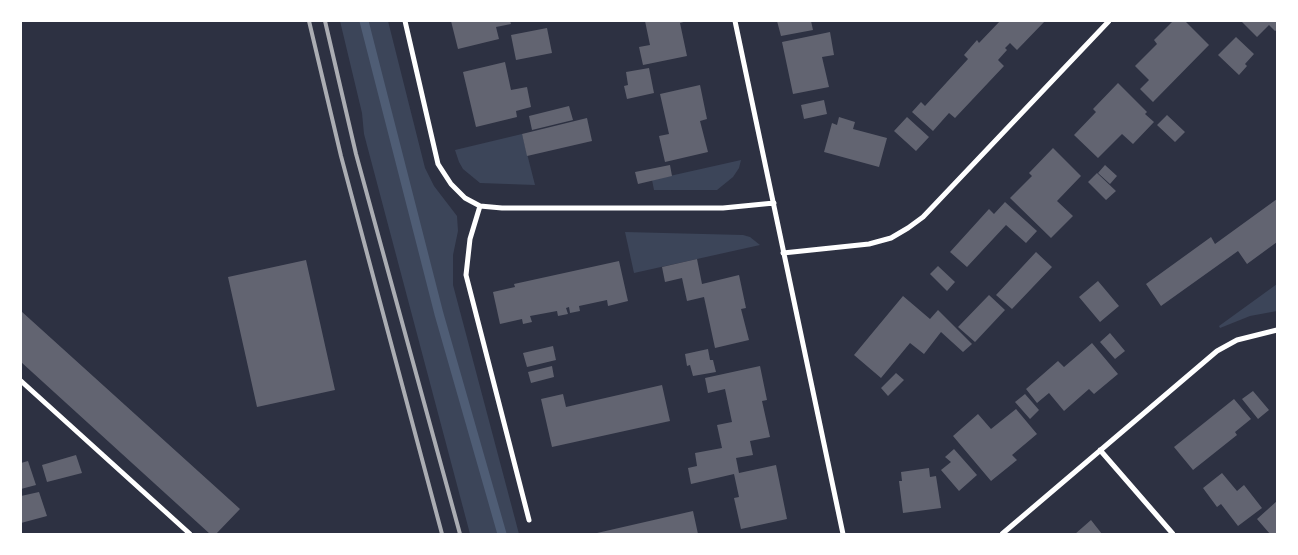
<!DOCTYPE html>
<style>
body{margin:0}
#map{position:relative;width:1298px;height:555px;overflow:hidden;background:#2d3142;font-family:"Space Grotesk",sans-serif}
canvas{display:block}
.frame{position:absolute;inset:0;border:22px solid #fff;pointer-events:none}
</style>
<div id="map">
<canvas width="1298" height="555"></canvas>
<div class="frame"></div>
</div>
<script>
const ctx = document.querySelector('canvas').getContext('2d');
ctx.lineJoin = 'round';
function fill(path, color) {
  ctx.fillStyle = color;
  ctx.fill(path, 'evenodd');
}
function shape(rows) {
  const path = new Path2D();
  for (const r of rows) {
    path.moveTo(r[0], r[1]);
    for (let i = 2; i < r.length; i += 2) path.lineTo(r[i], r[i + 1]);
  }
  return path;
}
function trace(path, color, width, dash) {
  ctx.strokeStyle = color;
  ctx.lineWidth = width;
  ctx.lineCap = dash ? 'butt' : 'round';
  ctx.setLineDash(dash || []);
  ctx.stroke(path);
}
fill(shape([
 [340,21,388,21,425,168,434,186,457,216,458,231,453,255,453,285,519,534,470,534,364,134,362,113],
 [522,134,535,185,480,183,463,169,459,162,455,150],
 [741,160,739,168,733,177,717,190,654,190,652,180],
 [625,232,743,235,750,237,760,245,634,273],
 [1277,284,1277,311,1250,316,1220,328,1219,326]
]), '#3c4559');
trace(shape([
 [364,21,439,314,502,534]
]), '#4f5d75', 9);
fill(shape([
 [451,21,510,21,511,24,496,27,499,39,458,49],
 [645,21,687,21,680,23,687,56,643,65,639,47,650,45],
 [777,21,811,21,813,30,781,36],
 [1000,21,1045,21,1017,50,1010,43,1005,48,1007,50,998,60,1004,66,955,118,949,113,933,131,912,112,921,102,925,106,968,59,964,55,977,40,979,43],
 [1173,21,1185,21,1209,45,1153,102,1140,89,1149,80,1135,66,1157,44,1154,40],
 [1241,21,1277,21,1277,30,1275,31,1269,25,1257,37],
 [547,28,552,53,516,60,511,35],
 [830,32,834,55,822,57,829,87,793,94,782,42],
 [1236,37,1254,54,1245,64,1247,66,1239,75,1218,55],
 [505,62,511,90,527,87,531,107,516,111,517,117,476,127,463,72],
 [649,68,654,93,627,99,624,86,628,85,626,72],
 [1118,83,1147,112,1145,114,1154,122,1133,144,1122,134,1098,158,1074,135,1096,112,1093,109],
 [700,85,707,119,700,121,708,152,665,162,659,136,669,134,660,94],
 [824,100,827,114,804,119,801,105],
 [569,106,573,120,532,130,529,116],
 [1167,115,1185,132,1175,142,1157,125],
 [839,117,855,122,853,129,887,138,879,167,824,152,832,123,837,125],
 [907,117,929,137,916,151,894,131],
 [587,118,592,141,527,156,522,134],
 [1053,148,1081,176,1057,201,1073,216,1051,238,1010,198,1032,176,1029,173],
 [670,165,672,176,638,184,635,172],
 [1105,165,1117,176,1110,184,1098,173],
 [1097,173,1116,191,1106,200,1088,182],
 [1277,199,1277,242,1247,264,1238,251,1161,306,1146,284,1211,237,1215,244],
 [1005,202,1037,231,1026,243,1006,225,967,267,950,252,989,209,994,214],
 [1036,252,1052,267,1012,309,996,295],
 [697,259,702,284,739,275,746,308,741,309,749,340,715,348,704,297,687,301,682,278,665,282,662,267],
 [306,260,335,390,257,407,228,277],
 [619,261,628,301,608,306,607,300,579,306,580,311,570,313,569,307,566,308,568,314,558,316,557,311,530,316,532,322,523,324,522,319,500,324,493,292,515,287,514,284],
 [938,266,955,282,947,291,930,274],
 [1098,281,1119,306,1100,322,1079,297],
 [989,295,1005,310,975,342,958,327],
 [903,296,930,319,938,310,972,344,963,352,941,332,924,354,910,343,881,378,854,355],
 [21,311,240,509,216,534,210,534,21,362],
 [1110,333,1125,351,1115,359,1100,342],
 [1092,343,1118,374,1094,394,1089,389,1064,411,1049,393,1037,403,1026,389,1058,361,1064,367],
 [553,346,556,360,527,367,523,353],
 [708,349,710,360,713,360,716,372,693,376,690,365,687,366,685,354],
 [552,366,554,377,531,383,528,372],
 [760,366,767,400,762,401,770,437,750,441,753,455,736,458,739,473,776,465,787,519,741,529,734,498,739,497,734,474,691,484,688,468,697,466,695,453,722,448,717,425,732,422,725,389,708,393,705,378],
 [896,373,904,380,888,396,881,388],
 [662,385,670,421,552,447,541,399,563,394,566,407],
 [1253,391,1269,410,1258,419,1242,399],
 [1025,394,1039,410,1030,419,1015,402],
 [1234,399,1251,419,1235,432,1237,435,1193,470,1174,447],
 [1016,409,1037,434,1012,455,1017,460,991,481,953,436,978,414,991,429],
 [954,449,977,475,959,491,941,470,951,462,945,457],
 [76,455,82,473,47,482,42,465],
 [28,461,36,485,21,489,21,463],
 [929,468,930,477,936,476,941,508,903,513,899,481,902,481,901,472],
 [1222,473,1237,491,1244,485,1262,508,1238,526,1221,504,1217,507,1203,488],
 [39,492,47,516,21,523,21,496],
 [1277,501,1277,534,1270,534,1257,519],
 [693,511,698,534,597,534,597,533],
 [1091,520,1102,534,1075,534]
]), '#626471');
trace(shape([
 [405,21,438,164,451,184,465,198,480,206,502,208,723,208,774,203],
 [735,21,843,534],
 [480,206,470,239,466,275,529,520],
 [783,253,869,244,891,238,908,228,923,217,1109,21],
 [21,381,190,534],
 [1100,450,1173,534],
 [1002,534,1217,351,1237,340,1277,330]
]), '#fff', 5);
trace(shape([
 [309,21,341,156,442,534],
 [325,21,356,154,460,534]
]), '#abadb3', 4);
</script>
